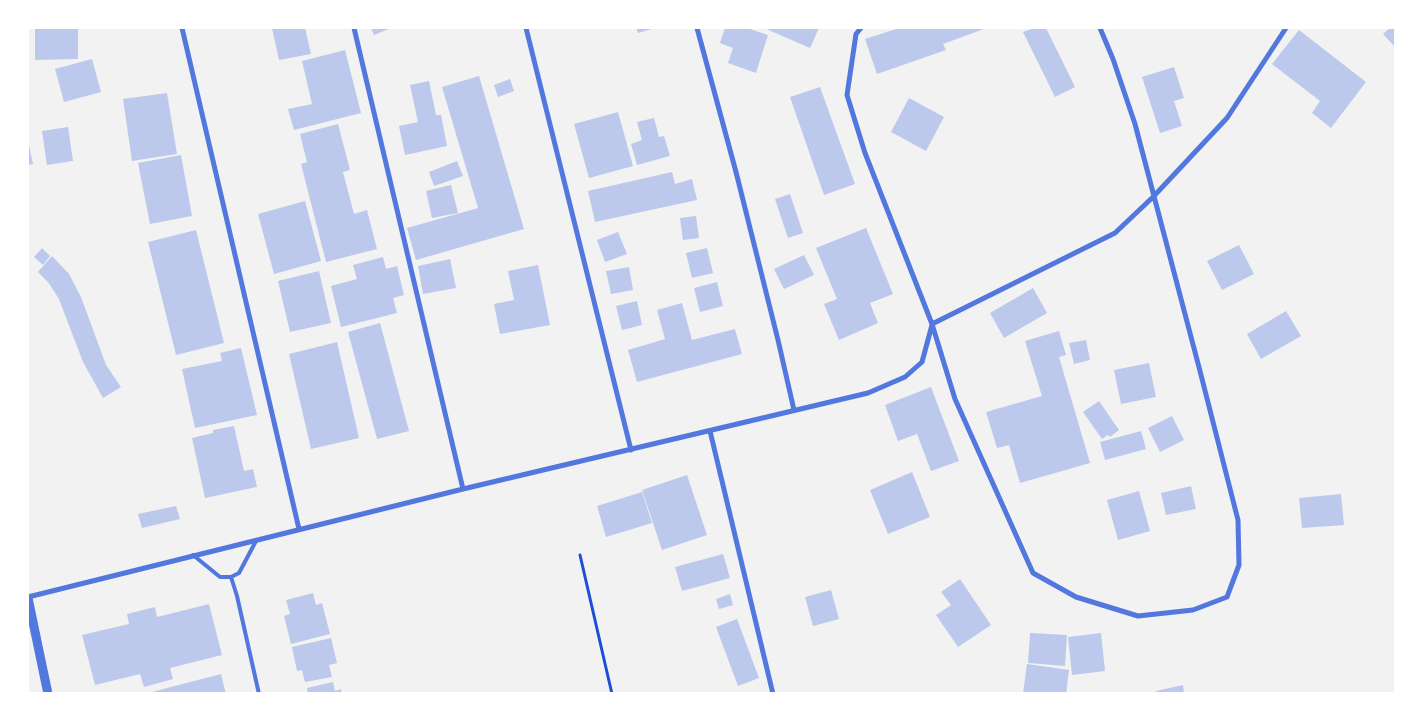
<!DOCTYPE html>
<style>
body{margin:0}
#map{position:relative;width:1423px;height:721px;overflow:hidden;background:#f2f2f2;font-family:"Libre Baskerville",serif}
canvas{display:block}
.frame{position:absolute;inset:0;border:29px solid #fff;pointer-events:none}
</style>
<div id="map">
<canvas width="1423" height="721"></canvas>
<div class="frame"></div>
</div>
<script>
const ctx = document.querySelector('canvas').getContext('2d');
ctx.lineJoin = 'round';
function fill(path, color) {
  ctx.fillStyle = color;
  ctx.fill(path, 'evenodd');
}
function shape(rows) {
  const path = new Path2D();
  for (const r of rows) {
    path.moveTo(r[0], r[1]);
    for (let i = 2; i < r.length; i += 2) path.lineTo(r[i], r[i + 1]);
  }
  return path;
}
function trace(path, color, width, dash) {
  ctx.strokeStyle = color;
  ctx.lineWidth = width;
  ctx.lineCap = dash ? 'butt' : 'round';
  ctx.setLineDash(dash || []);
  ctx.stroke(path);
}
fill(shape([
 [35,28,78,28,78,59,35,60],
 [272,28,305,28,311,54,279,60],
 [371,28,391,28,374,35],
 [636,28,655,28,638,33],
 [725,28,747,28,768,35,756,73,728,63,733,48,720,43],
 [764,28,819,28,810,48],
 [899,28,984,28,984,29,943,44,946,50,877,74,865,39],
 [1034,28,1046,28,1075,87,1055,97,1023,32],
 [1390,28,1396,28,1396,48,1383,34],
 [1299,30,1366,82,1331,128,1312,113,1320,101,1272,64],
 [345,50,361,113,294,130,288,109,312,104,302,61],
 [92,59,101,92,64,102,55,69],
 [1174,67,1184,98,1174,101,1182,126,1160,133,1142,77],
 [479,76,524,229,416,260,407,228,478,208,442,87],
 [510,79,514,91,498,97,494,85],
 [429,81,436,115,441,115,447,146,405,155,399,126,418,122,410,85],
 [820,87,855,184,824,195,790,97],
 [167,93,177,154,132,161,123,99],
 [909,98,944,117,926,151,891,132],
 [618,112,633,166,589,178,574,124],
 [654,118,659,137,664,136,670,156,637,165,631,144,642,140,637,122],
 [338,124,350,170,343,172,354,214,367,210,377,249,326,262,301,164,307,162,300,134],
 [68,127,73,161,47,165,42,131],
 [28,141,33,164,28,165],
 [181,155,192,216,150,224,138,163],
 [457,161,463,176,434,186,429,172],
 [672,172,675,184,692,179,697,200,595,222,588,191],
 [451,185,458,213,432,218,426,191],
 [790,194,803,233,788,238,775,199],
 [305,201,321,261,274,274,258,214],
 [696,216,699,238,683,240,680,218],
 [866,228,893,294,870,303,878,323,839,340,824,304,837,299,816,248],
 [196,230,224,343,176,355,148,242],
 [618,232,627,254,605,262,597,240],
 [1239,245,1254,274,1222,290,1207,261],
 [42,248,50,256,43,265,34,257],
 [707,248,713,273,692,278,686,253],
 [804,255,814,275,784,289,774,269],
 [52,256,69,274,81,297,106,365,121,387,103,398,83,362,59,299,48,282,38,272],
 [383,257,386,269,397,266,404,295,393,298,397,313,341,327,331,286,357,279,353,265],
 [450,259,456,288,423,294,418,266],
 [538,265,550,325,500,334,494,304,514,300,508,271],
 [629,267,633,290,611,294,606,271],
 [319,271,331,323,290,332,278,281],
 [717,282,723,306,700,312,694,288],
 [1033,288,1047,313,1004,338,990,313],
 [637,301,642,325,622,330,616,306],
 [682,303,692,340,735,329,742,354,637,382,628,350,665,339,657,310],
 [1286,311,1301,336,1261,359,1247,334],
 [380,323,409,431,377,439,348,332],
 [1059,331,1066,355,1059,357,1090,463,1020,483,1009,445,997,448,986,412,1042,396,1025,341],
 [1086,340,1090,360,1074,364,1069,343],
 [337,342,359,438,311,449,289,354],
 [241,348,257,415,195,428,182,369,222,361,220,353],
 [1149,363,1156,397,1121,404,1114,370],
 [931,387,959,461,931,471,917,434,898,441,885,405],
 [1099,401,1119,430,1110,437,1108,435,1102,439,1083,412],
 [1172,416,1184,440,1160,452,1148,428],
 [234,426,244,471,253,469,257,487,205,498,192,438,213,433,213,430],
 [1141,431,1146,449,1105,460,1100,442],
 [912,472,930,517,888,534,870,490],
 [687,475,707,535,662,550,642,490],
 [1191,486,1196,509,1166,515,1161,493],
 [1139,491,1150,531,1118,540,1107,500],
 [642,492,652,523,606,537,597,506],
 [1341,494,1344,525,1302,528,1299,498],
 [176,506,180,519,142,528,138,514],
 [723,554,730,578,682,591,675,567],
 [960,579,991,625,958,647,936,615,951,605,941,592],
 [831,590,839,619,813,626,805,597],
 [313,593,316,605,322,603,330,634,291,644,284,616,290,614,286,600],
 [730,594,733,605,719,609,716,599],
 [209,604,222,655,170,668,173,679,144,687,140,674,95,685,82,635,129,624,127,614,155,607,157,617],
 [737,619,759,678,738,686,716,627],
 [1030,633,1067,635,1065,666,1028,663],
 [1101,633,1105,671,1072,675,1068,637],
 [331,638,337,663,329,665,332,677,305,682,302,670,297,671,292,647],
 [1027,664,1069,670,1066,694,1023,694],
 [221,674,226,694,148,694,148,693],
 [333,682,335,691,341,689,342,694,308,694,307,688],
 [1183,685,1184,694,1157,694,1156,691]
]), '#bdc9ec');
trace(shape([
 [580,555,612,694]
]), '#1d4ed8', 3);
trace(shape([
 [193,555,220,577,231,577,239,573,256,541],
 [231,577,237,596,259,694]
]), '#5277de', 4);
trace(shape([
 [182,28,299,529],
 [354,28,463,489],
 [526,28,631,450],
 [697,28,736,172,778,340,794,410],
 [861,28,856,34,847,95,865,153,932,324,955,399,1033,573,1076,597,1138,616,1193,610,1227,597,1239,565,1238,520,1200,371,1135,124,1113,59,1100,28],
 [932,324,1115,233,1153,197,1227,118,1286,28],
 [710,431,773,694],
 [28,597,463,489,868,393,905,377,922,362,932,325]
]), '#5277de', 5);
trace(shape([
 [28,598,48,694]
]), '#5277de', 9);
</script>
